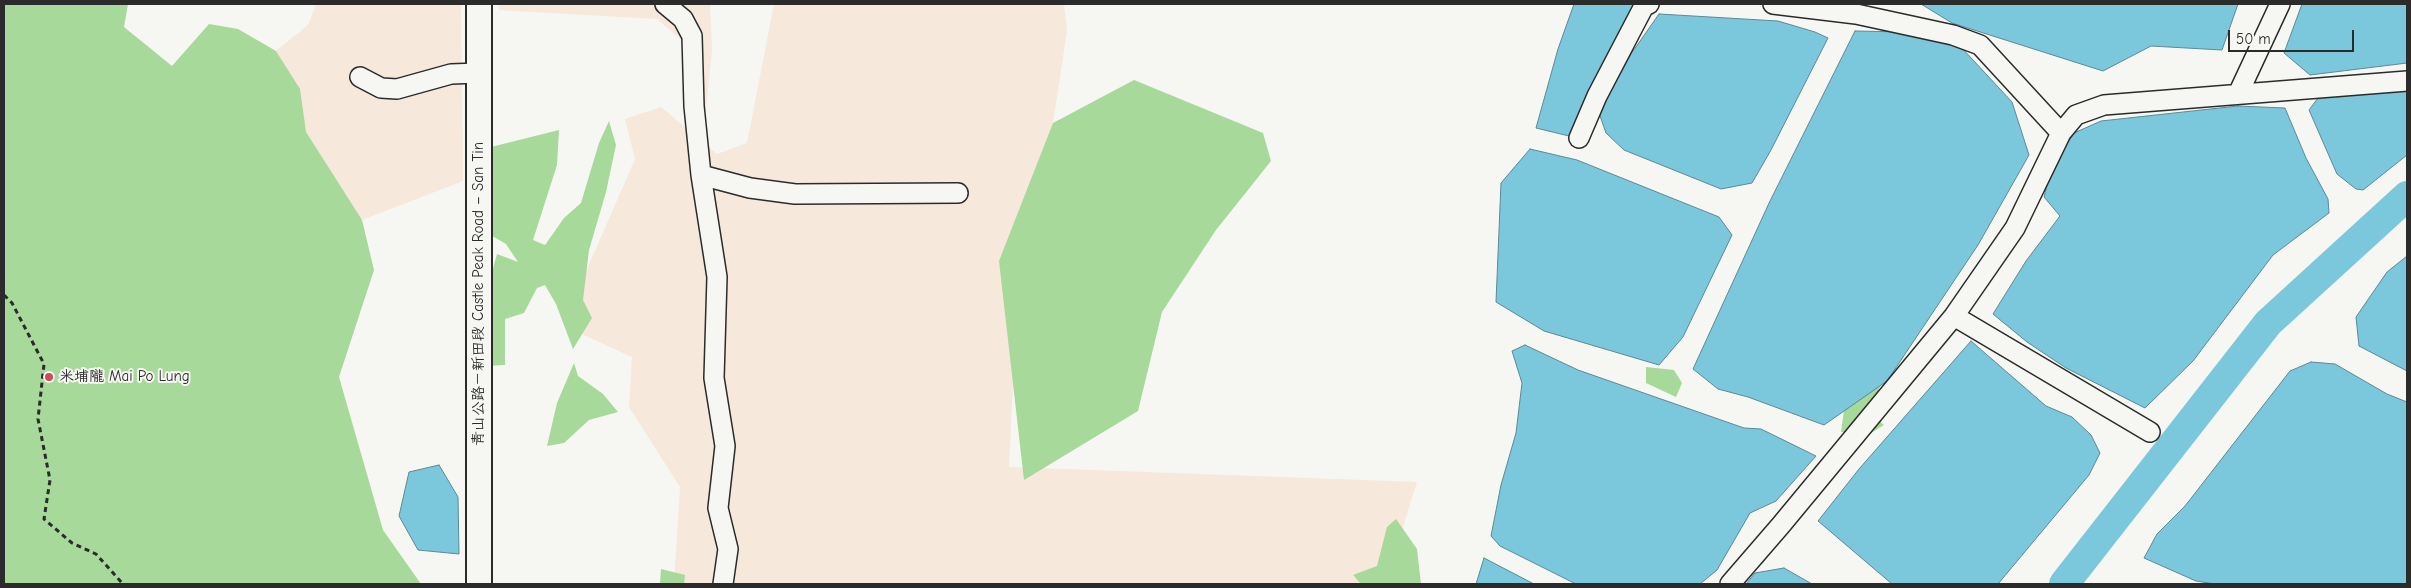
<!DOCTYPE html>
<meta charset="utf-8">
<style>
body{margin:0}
#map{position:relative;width:2411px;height:588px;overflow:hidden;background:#f6f6f2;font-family:"Comic Neue",sans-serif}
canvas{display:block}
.frame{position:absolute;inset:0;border:5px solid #2b2b2b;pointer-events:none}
.scale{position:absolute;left:2228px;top:30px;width:126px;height:22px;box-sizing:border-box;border:2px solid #2b2b2b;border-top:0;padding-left:6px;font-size:15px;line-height:18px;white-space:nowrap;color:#2b2b2b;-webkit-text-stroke:4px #f6f6f2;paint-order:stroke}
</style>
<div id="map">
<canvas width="2411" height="588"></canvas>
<div class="frame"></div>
<div class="scale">50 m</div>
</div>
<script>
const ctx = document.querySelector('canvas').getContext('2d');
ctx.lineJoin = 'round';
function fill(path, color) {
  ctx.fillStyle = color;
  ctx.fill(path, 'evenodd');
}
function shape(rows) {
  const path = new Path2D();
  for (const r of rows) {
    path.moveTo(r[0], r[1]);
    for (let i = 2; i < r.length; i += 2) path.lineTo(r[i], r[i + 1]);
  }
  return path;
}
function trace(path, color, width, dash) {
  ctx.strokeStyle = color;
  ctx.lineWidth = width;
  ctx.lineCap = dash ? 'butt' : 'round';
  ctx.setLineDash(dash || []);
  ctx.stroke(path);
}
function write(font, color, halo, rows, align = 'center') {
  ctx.font = font + ' "Comic Neue","LXGW WenKai TC",sans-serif';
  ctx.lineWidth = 4;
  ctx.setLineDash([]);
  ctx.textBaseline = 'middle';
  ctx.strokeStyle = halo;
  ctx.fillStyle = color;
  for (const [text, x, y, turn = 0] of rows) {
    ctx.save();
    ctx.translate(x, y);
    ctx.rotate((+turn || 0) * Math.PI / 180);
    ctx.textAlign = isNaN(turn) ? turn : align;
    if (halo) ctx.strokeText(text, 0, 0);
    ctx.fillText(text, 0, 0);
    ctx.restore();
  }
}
fill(shape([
 [316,4,461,4,463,181,362,220,310,161,295,82,276,51,308,25],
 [499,4,710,4,712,50,706,110,685,118,684,42,657,19,499,10],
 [774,4,1064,4,1067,31,1013,383,1009,467,1417,482,1385,584,674,584,680,487,629,407,632,357,584,335,564,322,635,159,625,119,661,107,717,154,747,143]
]), '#f6e8db');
fill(shape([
 [4,4,128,4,124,27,172,66,209,24,238,29,276,51,300,89,306,132,362,220,374,270,339,377,383,530,421,584,4,584],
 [1134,80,1263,133,1271,161,1216,230,1162,312,1138,411,1024,480,999,261,1053,123],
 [609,121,616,145,606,192,589,250,583,300,592,318,573,349,556,304,545,285,537,288,524,313,505,319,505,365,484,366,483,305,497,254,518,262,506,244,482,230,483,149,559,130,557,165,533,240,545,245,564,218,581,203,599,143],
 [574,363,578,376,603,394,618,412,589,420,564,443,547,446,557,403],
 [1646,367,1674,370,1682,383,1676,397,1646,383],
 [1884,377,1872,405,1879,421,1884,425,1871,433,1841,432,1844,410],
 [1396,519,1417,549,1421,584,1361,584,1353,575,1377,566,1387,527],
 [661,569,685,575,684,584,660,584]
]), '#a7d99a');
const water = shape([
 [1574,4,1639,4,1569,136,1536,128,1558,49,1574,4],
 [1921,4,2238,4,2222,50,2151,46,2103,71,1952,23,1921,4],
 [2302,4,2407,4,2407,63,2310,75,2284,53,2302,4],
 [1659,14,1778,21,1815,32,1828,38,1771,150,1752,183,1721,189,1624,150,1606,133,1599,113,1631,54,1659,14],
 [1855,31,1906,32,1960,46,2012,102,2029,155,1978,245,1887,381,1824,425,1748,397,1718,389,1693,369,1770,201,1855,31],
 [2407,86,2407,155,2363,190,2356,189,2337,174,2309,110,2321,94,2407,86],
 [2238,106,2285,108,2306,158,2328,199,2329,213,2273,255,2193,361,2145,408,2066,368,2027,342,1993,314,2026,261,2060,216,2044,197,2051,169,2074,133,2101,121,2238,106],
 [1530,149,1577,160,1719,217,1732,235,1683,337,1659,365,1544,331,1496,302,1501,183,1530,149],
 [2407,256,2407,371,2359,346,2356,317,2387,272,2407,256],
 [1971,341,2046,406,2072,417,2091,435,2100,453,2089,475,1998,584,1892,584,1818,521,1859,469,1971,341],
 [1525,345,1578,370,1744,428,1761,429,1816,456,1776,501,1750,513,1717,570,1700,584,1576,584,1500,546,1491,536,1501,485,1516,433,1522,383,1512,351,1525,345],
 [2311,362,2335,364,2387,394,2407,402,2407,584,2215,584,2196,581,2144,558,2157,534,2185,506,2290,371,2311,362],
 [439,465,458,497,459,554,418,550,399,516,409,472,439,465],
 [1484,558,1534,584,1476,584,1484,558],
 [1784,568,1812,584,1746,584,1755,573,1784,568]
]);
fill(water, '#7bc7db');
trace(water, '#5b8995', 1);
trace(shape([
 [2064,584,2268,323,2407,196]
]), '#7bc7db', 30);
const minor = shape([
 [665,4,683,19,692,36,694,106,701,175,717,277,714,378,725,446,718,508,728,549,723,584],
 [1773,4,1856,14,1953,35,1980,45,2061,133],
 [360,77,381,88,397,89,451,74,479,73],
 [2238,94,2280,4],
 [1579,138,1597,96,1644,6,1649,4],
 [701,175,750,188,795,194,958,193],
 [1954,316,2150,432],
 [1730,584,1781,525,1954,316,2015,228,2061,133,2076,115,2104,105,2407,81]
]);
const major = shape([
 [479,4,479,584]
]);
trace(minor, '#2b2b2b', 22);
trace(major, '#2b2b2b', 28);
trace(shape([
 [4,295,12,303,44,364,38,419,50,480,44,519,72,543,96,554,123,584]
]), '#2b2b2b', 3, [5, 4]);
trace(minor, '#f6f6f2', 19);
trace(major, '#f6f6f2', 24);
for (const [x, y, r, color] of [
 [49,377,5,"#d1495b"]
]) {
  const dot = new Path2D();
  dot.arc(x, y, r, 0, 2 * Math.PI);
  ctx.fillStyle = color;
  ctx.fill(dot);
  trace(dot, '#f6f6f2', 2);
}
write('15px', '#2b2b2b', '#f6f6f2', [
 ["青山公路－新田段 Castle Peak Road – San Tin",479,294,-90]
]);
write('15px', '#2b2b2b', '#f6f6f2', [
 ["米埔隴 Mai Po Lung",59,377]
], 'left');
</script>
